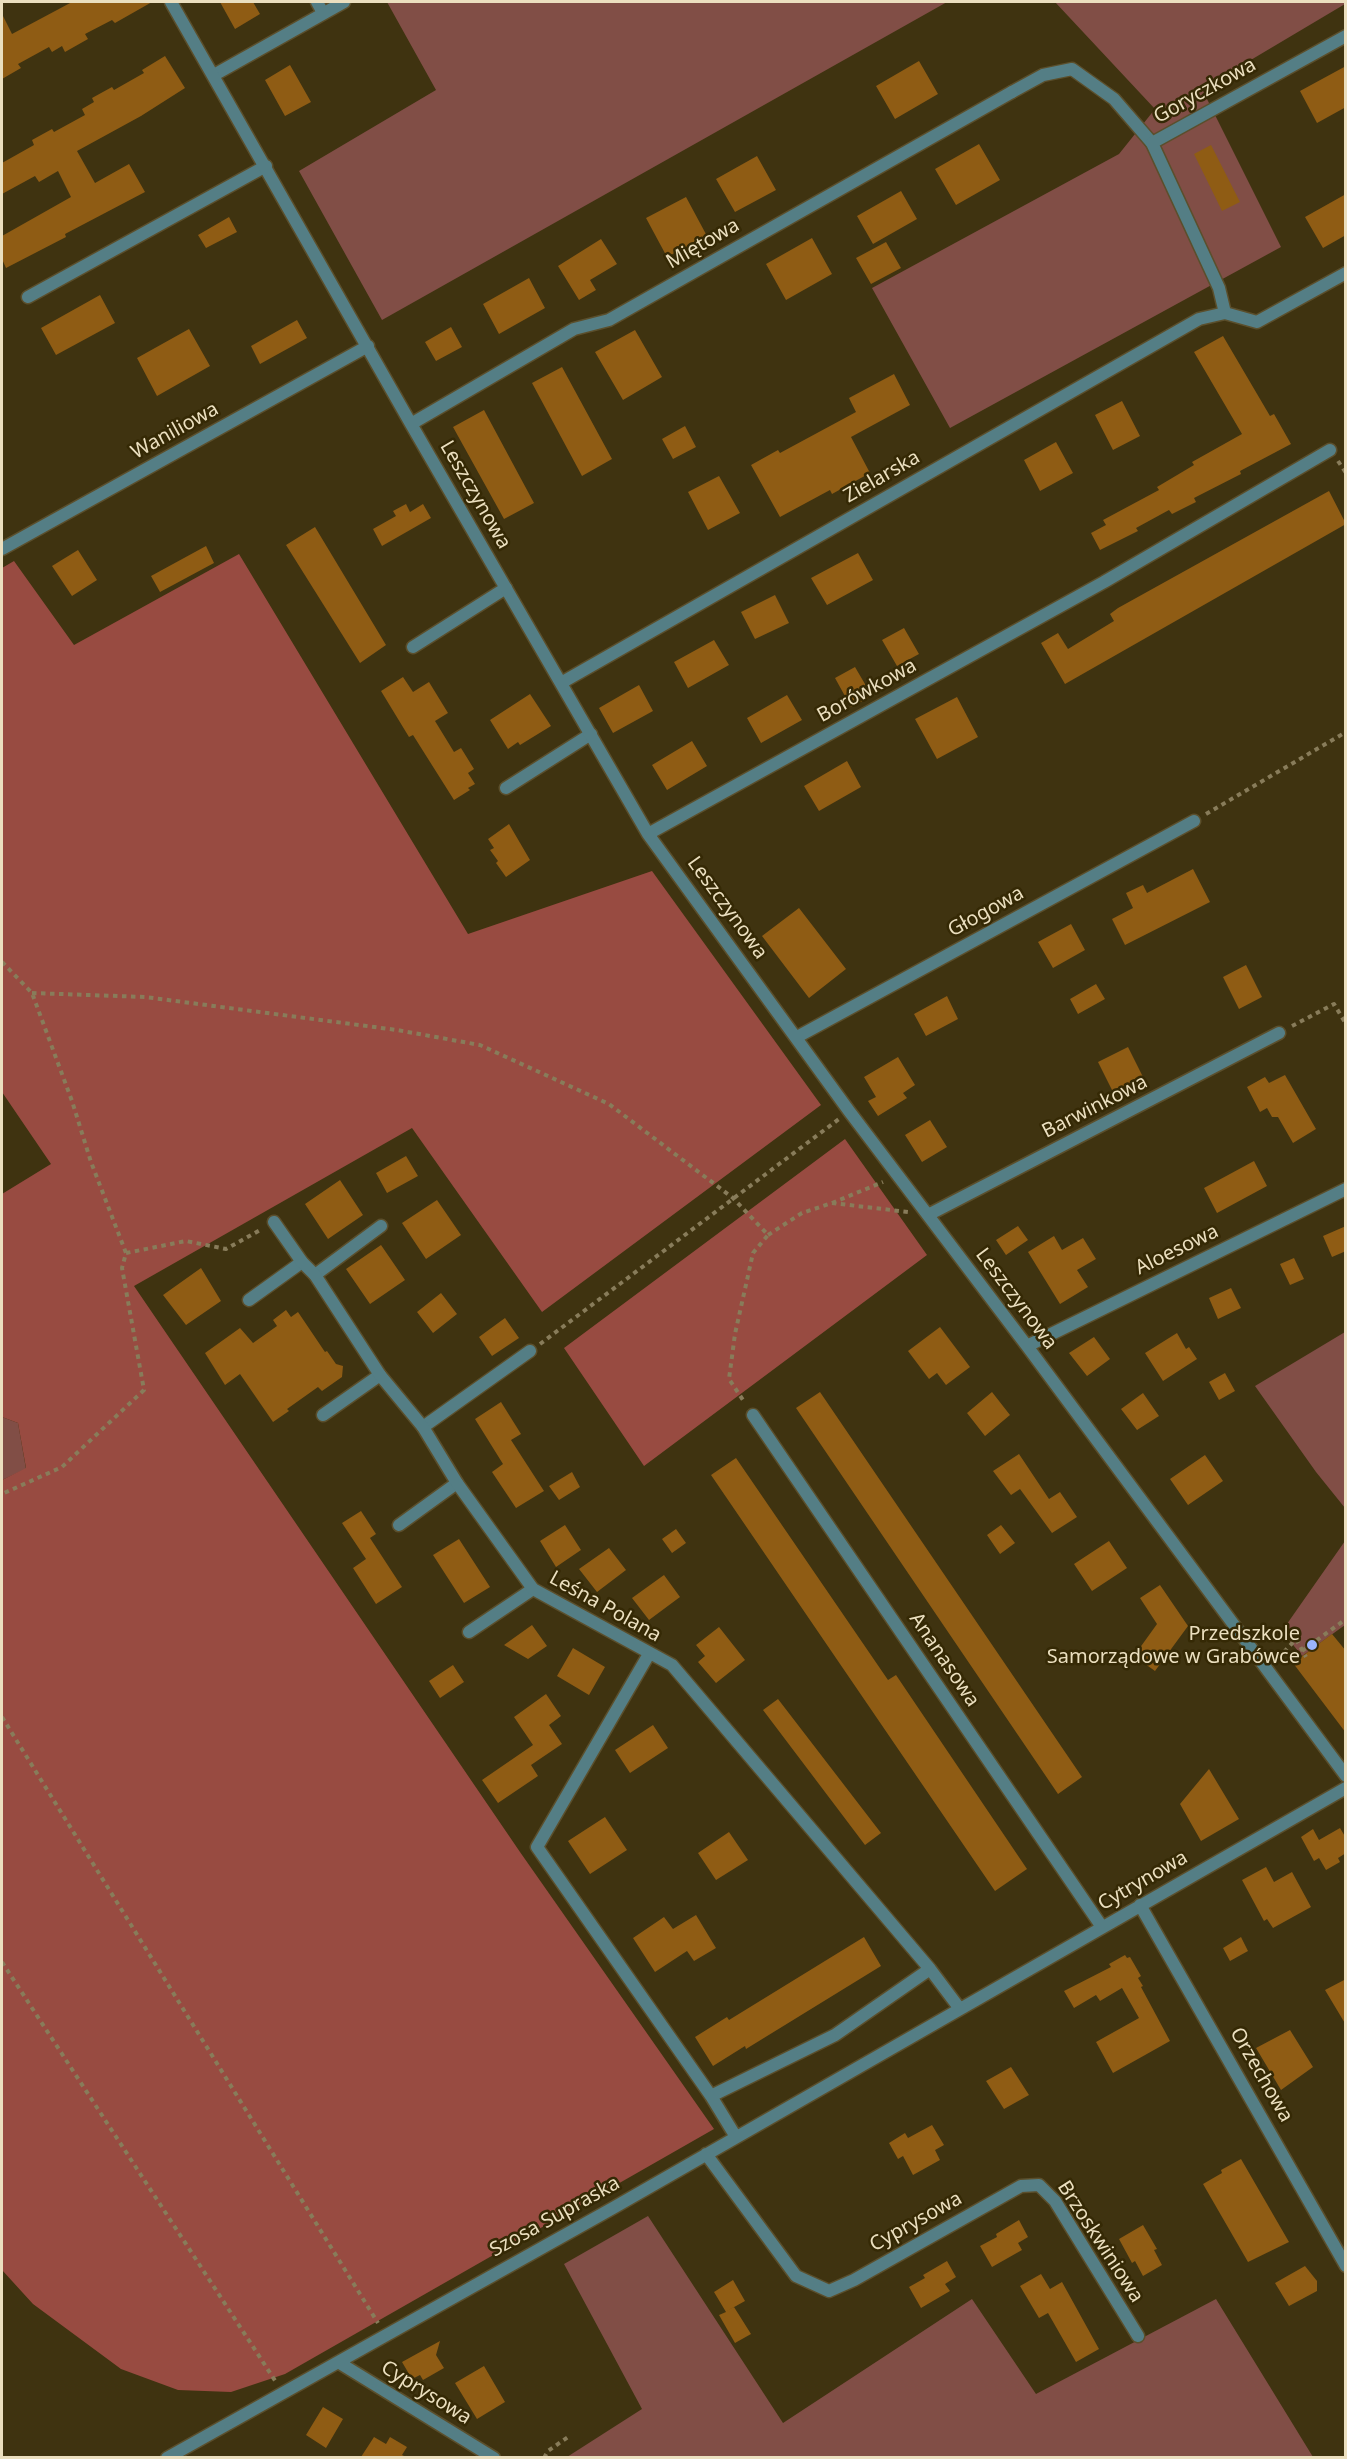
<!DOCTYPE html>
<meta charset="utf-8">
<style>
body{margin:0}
#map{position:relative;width:1347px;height:2459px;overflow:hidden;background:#3f3310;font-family:"Noto Sans",sans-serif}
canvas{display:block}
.frame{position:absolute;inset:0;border:3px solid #ebdfbf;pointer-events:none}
</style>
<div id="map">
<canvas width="1347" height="2459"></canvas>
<div class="frame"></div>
</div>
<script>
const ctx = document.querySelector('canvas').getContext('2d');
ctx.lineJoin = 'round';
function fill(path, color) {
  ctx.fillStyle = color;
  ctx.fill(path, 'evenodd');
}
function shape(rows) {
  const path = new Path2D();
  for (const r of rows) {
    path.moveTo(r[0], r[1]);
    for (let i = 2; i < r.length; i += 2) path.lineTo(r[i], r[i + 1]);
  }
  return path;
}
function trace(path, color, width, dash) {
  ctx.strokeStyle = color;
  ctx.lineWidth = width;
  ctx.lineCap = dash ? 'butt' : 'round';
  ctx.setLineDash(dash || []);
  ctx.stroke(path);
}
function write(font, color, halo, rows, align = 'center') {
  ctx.font = font + ' "Noto Sans",sans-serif';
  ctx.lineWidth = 5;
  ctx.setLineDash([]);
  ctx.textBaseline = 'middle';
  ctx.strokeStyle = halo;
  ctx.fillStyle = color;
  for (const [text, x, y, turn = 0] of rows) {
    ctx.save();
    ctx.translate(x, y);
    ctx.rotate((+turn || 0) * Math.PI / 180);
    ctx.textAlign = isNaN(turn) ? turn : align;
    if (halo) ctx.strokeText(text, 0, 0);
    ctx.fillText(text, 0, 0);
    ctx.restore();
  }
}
fill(shape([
 [387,2,947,2,382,320,299,171,436,90],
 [1055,2,1345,2,1345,4,1202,89,1281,247,950,428,872,288,1119,154,1155,109],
 [1345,1332,1345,1508,1316,1472,1255,1386],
 [2,1417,18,1423,26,1469,2,1480],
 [1345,1541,1345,1625,1302,1656,1282,1631],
 [648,2216,783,2423,972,2299,1036,2394,1216,2299,1313,2457,567,2457,642,2409,564,2264]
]), '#814e46');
fill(shape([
 [239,554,468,934,652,871,821,1105,542,1312,412,1128,134,1286,520,1852,714,2129,285,2374,231,2392,178,2390,121,2369,33,2304,2,2270,2,1480,26,1468,18,1423,2,1417,2,1194,51,1164,2,1092,2,568,14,561,74,645],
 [845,1139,927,1255,644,1466,564,1348]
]), '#984b41');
fill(shape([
 [72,2,152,2,115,23,112,20,85,34,88,39,65,52,62,46,52,52,49,47,18,64,21,68,2,79,2,14,12,34],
 [220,2,253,2,260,14,235,29],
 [165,56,185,88,141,116,77,151,95,183,129,164,145,192,65,234,66,237,6,268,2,259,2,236,71,197,58,171,39,182,35,176,2,194,2,163,34,145,32,140,52,129,54,132,85,115,82,109,94,102,92,98,112,87,114,90,144,73,142,70],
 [919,61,938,94,895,119,876,86],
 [290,65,311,102,285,116,265,80],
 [1346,66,1346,107,1317,123,1300,91],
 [979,144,1000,180,956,205,935,169],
 [1211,145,1240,202,1222,211,1194,154],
 [757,156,776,190,735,212,716,179],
 [901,191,917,219,873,244,857,216],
 [1346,194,1346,235,1323,248,1305,217],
 [686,197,707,236,667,257,646,218],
 [229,217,237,232,206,248,198,235],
 [812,238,832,274,786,300,766,264],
 [601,239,617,264,590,280,596,290,579,300,558,266],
 [886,242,901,268,871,284,856,258],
 [529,278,545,308,499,334,483,304],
 [100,295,115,323,56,355,41,328],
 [297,320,307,338,260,364,251,346],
 [451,327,462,347,436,361,425,342],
 [189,329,210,366,157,396,137,358],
 [635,330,662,377,623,400,595,352],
 [1223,336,1270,416,1274,414,1291,444,1240,471,1241,474,1194,498,1196,502,1172,514,1169,510,1136,528,1138,531,1100,550,1091,533,1106,525,1103,520,1159,490,1157,487,1194,465,1192,462,1242,434,1194,352],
 [562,367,612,459,582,476,532,383],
 [894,374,910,405,851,437,870,473,832,494,830,490,780,517,751,465,778,450,780,453,856,412,849,398],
 [1122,401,1140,436,1113,450,1095,415],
 [484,410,534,503,504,519,453,427],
 [685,426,696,447,673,459,662,439],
 [1056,442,1073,473,1040,491,1024,460],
 [719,476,740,513,708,530,688,492],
 [1329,491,1346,524,1065,684,1041,643,1058,633,1068,649,1114,621,1110,614,1118,608],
 [406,504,410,512,423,504,431,518,382,546,373,529,396,516,393,511],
 [315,527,386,645,360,663,286,545],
 [206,546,214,563,160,592,151,576],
 [78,550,97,580,72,596,52,566],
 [858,553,873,580,827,605,811,578],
 [775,595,789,623,755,639,741,612],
 [904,628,919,654,897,666,882,640],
 [714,640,729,665,688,688,674,662],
 [855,667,872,696,851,707,835,678],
 [403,677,413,692,429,682,448,713,435,721,454,752,461,748,474,769,468,773,475,784,468,788,470,790,454,800,413,735,409,737,381,691],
 [639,685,653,711,613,733,599,708],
 [530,694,551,726,520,745,518,742,508,749,490,720],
 [787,695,802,720,761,743,747,718],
 [957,697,978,737,937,759,915,719],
 [692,741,707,766,667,790,652,765],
 [847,761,861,787,819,811,804,786],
 [509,824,530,860,506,877,496,863,498,861,490,850,494,848,488,839],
 [1193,869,1210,902,1125,945,1112,919,1133,908,1126,893,1143,885,1147,893],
 [799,908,846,969,809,998,762,936],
 [1071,924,1085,950,1053,968,1038,942],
 [1246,965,1262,997,1239,1009,1223,977],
 [1096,984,1105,999,1078,1014,1070,999],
 [947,996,958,1019,926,1036,914,1014],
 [1128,1047,1143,1077,1113,1092,1098,1062],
 [898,1057,915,1085,903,1093,907,1098,878,1116,868,1101,876,1097,864,1077],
 [1285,1075,1316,1129,1293,1143,1278,1117,1272,1117,1267,1108,1260,1112,1247,1087,1265,1077,1269,1083],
 [930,1120,947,1147,922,1162,905,1135],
 [406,1156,418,1176,387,1193,376,1173],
 [1254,1161,1267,1186,1217,1213,1204,1188],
 [340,1180,363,1215,328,1239,305,1204],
 [437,1200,461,1235,426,1259,402,1223],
 [1018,1226,1028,1240,1006,1255,996,1240],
 [1346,1226,1346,1251,1332,1257,1323,1236],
 [1054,1236,1062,1250,1083,1238,1096,1259,1077,1270,1088,1287,1060,1304,1028,1252],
 [381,1245,405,1280,370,1304,346,1269],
 [1294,1258,1304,1279,1290,1285,1280,1264],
 [201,1268,221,1301,186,1325,163,1295],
 [1231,1288,1241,1308,1218,1319,1209,1298],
 [441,1293,457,1314,433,1333,417,1312],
 [286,1310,291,1317,298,1312,325,1352,327,1351,336,1364,343,1366,342,1377,322,1391,318,1387,287,1409,289,1411,273,1422,240,1374,225,1385,205,1353,240,1328,253,1343,277,1326,273,1320],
 [505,1318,519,1338,492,1356,479,1337],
 [940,1327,970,1367,946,1385,937,1373,929,1379,908,1351],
 [1177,1333,1186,1349,1189,1347,1197,1359,1163,1381,1145,1353],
 [1094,1337,1110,1359,1087,1376,1069,1353],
 [1225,1373,1235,1391,1219,1400,1209,1382],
 [820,1392,1082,1777,1058,1794,796,1408],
 [992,1392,1010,1415,985,1436,967,1413],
 [1143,1393,1159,1416,1137,1430,1121,1409],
 [501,1402,521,1434,511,1440,544,1491,516,1508,492,1472,503,1464,475,1419],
 [1019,1454,1049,1499,1060,1492,1077,1517,1052,1533,1020,1489,1011,1495,993,1471],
 [1205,1455,1223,1481,1188,1505,1170,1479],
 [736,1458,888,1680,896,1675,1027,1869,995,1891,711,1475],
 [572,1472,580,1487,559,1500,549,1486],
 [361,1511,376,1534,370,1538,402,1587,376,1604,353,1568,366,1559,342,1523],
 [565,1525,581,1550,556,1567,540,1541],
 [1001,1525,1015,1543,1000,1554,987,1535],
 [676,1529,686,1543,672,1553,662,1539],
 [459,1539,490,1587,464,1603,433,1555],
 [1109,1541,1127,1568,1092,1591,1074,1564],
 [609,1548,626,1570,597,1592,579,1569],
 [664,1575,680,1597,649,1620,632,1598],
 [1160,1585,1188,1626,1155,1671,1134,1656,1157,1624,1140,1598],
 [532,1625,547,1646,528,1659,504,1645],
 [719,1627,745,1660,716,1683,698,1662,705,1656,696,1645],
 [1332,1634,1346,1651,1346,1733,1293,1663],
 [573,1648,605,1667,589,1695,557,1676],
 [453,1665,464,1682,440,1698,429,1681],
 [546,1694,561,1716,549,1725,562,1744,531,1765,538,1776,498,1803,482,1780,533,1745,514,1717],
 [778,1699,881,1833,865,1845,763,1710],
 [653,1725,668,1748,630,1773,615,1750],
 [1209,1769,1239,1819,1201,1841,1180,1804],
 [605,1817,627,1850,590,1874,568,1841],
 [1340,1828,1346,1838,1346,1853,1338,1858,1340,1862,1326,1870,1319,1858,1314,1861,1301,1837,1313,1829,1319,1840],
 [729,1832,748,1860,716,1880,698,1853],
 [1266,1867,1274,1882,1292,1872,1311,1907,1273,1928,1267,1919,1264,1921,1242,1880],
 [696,1915,716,1948,694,1961,687,1951,655,1972,633,1938,664,1917,673,1929],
 [864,1937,881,1966,746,2049,745,2046,713,2066,695,2037,727,2017,729,2020],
 [1241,1937,1248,1951,1230,1961,1223,1948],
 [1125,1955,1127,1958,1130,1957,1141,1976,1138,1978,1143,1986,1141,1987,1170,2041,1113,2073,1096,2042,1139,2018,1122,1988,1100,2001,1096,1995,1074,2008,1064,1991,1111,1967,1109,1964],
 [1346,1979,1346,2025,1325,1990],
 [1290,2030,1313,2067,1281,2090,1256,2048],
 [1011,2067,1029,2095,1004,2109,986,2081],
 [932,2125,944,2145,935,2150,940,2160,913,2175,903,2156,898,2159,889,2143,905,2133,908,2138],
 [1241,2159,1289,2242,1248,2262,1203,2184,1222,2173,1221,2170],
 [1019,2220,1028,2237,1018,2243,1022,2250,992,2267,980,2246,997,2237,996,2234],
 [1143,2225,1157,2249,1154,2250,1162,2265,1143,2276,1135,2261,1132,2263,1119,2239],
 [947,2261,956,2277,945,2284,950,2291,921,2308,909,2287,925,2278,923,2275],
 [1305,2266,1317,2281,1317,2291,1289,2306,1275,2283],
 [1041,2274,1050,2289,1062,2282,1099,2349,1076,2362,1048,2313,1039,2318,1020,2286],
 [733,2280,745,2301,727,2311,734,2307,751,2334,735,2343,719,2315,726,2312,714,2292],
 [440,2341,436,2355,444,2368,423,2380,420,2375,412,2379,402,2362],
 [484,2366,505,2402,477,2419,455,2383],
 [323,2407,343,2419,326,2448,306,2435],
 [374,2437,386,2444,390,2437,407,2447,402,2455,406,2457,361,2457]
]), '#8f5c14');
const service = shape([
 [317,2,323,13],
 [214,75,344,2],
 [1012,92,1043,75,1072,69,1114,99,1152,143],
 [28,297,266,166],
 [413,647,506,588],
 [506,788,591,734],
 [315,1275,381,1226],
 [249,1300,302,1262],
 [323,1415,380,1375],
 [423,1427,530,1351],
 [399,1525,457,1483],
 [469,1632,533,1589]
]);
const minor = shape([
 [171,2,411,424,648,834,849,1111,1027,1346,1346,1776],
 [1225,313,1219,288,1152,143,1346,36],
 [1225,313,1257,322,1346,273],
 [411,424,574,329,609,320,1012,92],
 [2,549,368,346],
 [561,683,1199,319,1225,313],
 [648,834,1104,582,1330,450],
 [797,1037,1194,821],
 [928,1215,1279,1033],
 [274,1222,302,1262,315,1275,380,1375,423,1427,457,1483,533,1589,672,1665,930,1969],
 [1027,1346,1346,1189],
 [753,1415,1102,1927],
 [649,1654,537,1847,711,2096,736,2137],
 [1140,1905,1346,2266],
 [711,2096,835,2035,930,1969,960,2009],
 [706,2154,796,2276,829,2291,854,2280,1021,2186,1039,2185,1055,2201,1138,2336],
 [338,2362,494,2458],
 [167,2458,613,2208,1346,1788]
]);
trace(service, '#5b4f2c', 15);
trace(minor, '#5b4f2c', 15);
trace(shape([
 [1338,461,1346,473],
 [1206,814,1346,732],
 [2,962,32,993,72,1101,91,1162,126,1253,122,1268,144,1390,62,1467,2,1494],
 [32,993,145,997,397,1030,480,1045,609,1104,733,1198,768,1235,753,1253,735,1334,729,1379,745,1403],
 [1292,1026,1334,1004,1346,1024],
 [832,1203,883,1182],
 [768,1235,802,1213,832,1203,908,1212],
 [126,1253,186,1241,226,1249,262,1229],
 [540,1344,839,1119],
 [1302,1651,1346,1619],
 [1284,1652,1296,1639,1306,1657],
 [2,1717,378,2323],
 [2,1962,276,2382],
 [544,2458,548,2451,568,2437]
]), '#887c5a', 4, [4.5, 4.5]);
trace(service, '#547e85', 12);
trace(minor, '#547e85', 12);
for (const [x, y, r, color] of [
 [1312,1645,6,"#9bb4fd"]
]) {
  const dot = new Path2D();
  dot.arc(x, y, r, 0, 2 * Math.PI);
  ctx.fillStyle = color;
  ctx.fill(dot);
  trace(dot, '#352905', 2);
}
write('20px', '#ebdfbf', '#352905', [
 ["Goryczkowa",1205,91,-29],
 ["Miętowa",703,244,-30],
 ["Waniliowa",175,431,-29],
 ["Zielarska",882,477,-30],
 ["Leszczynowa",475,495,60],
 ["Borówkowa",867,691,-29],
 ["Leszczynowa",727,908,54],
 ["Głogowa",986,912,-29],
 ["Barwinkowa",1095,1107,-27],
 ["Aloesowa",1177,1250,-26],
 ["Leszczynowa",1016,1299,53],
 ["Leśna Polana",605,1607,29],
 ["Ananasowa",944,1660,56],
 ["Cytrynowa",1143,1881,-30],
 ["Orzechowa",1261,2075,60],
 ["Szosa Supraska",555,2217,-29],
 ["Cyprysowa",916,2222,-29],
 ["Brzoskwiniowa",1100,2242,57],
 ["Cyprysowa",426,2393,32]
]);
write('20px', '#ebdfbf', '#352905', [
 ["Przedszkole",1300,1634],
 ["Samorządowe w Grabówce",1300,1657]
], 'right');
</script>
